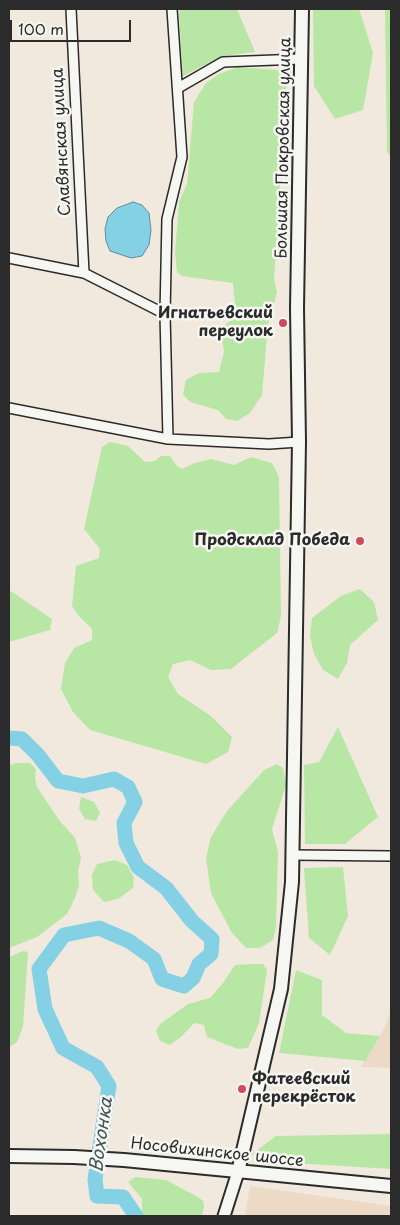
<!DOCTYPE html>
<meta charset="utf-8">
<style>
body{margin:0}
#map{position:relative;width:400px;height:1225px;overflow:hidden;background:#f1e9de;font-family:"Playpen Sans",sans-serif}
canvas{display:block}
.frame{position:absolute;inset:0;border:10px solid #2b2b2b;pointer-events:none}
.scale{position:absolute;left:10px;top:20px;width:121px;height:22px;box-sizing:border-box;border:2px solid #2b2b2b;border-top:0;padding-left:6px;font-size:15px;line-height:18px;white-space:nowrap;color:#2b2b2b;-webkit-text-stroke:4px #f6f6f2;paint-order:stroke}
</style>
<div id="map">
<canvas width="400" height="1225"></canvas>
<div class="frame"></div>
<div class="scale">100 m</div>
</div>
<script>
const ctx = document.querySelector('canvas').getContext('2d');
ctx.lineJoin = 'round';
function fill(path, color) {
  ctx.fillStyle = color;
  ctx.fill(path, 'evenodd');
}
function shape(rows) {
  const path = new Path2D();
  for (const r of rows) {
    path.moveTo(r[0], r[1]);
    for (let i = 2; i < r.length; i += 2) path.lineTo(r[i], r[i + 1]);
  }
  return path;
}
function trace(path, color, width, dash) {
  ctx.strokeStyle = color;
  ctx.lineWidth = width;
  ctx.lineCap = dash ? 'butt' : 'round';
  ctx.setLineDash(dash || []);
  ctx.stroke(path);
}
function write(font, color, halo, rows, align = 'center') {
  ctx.font = font + ' "Playpen Sans",sans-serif';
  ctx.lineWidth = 5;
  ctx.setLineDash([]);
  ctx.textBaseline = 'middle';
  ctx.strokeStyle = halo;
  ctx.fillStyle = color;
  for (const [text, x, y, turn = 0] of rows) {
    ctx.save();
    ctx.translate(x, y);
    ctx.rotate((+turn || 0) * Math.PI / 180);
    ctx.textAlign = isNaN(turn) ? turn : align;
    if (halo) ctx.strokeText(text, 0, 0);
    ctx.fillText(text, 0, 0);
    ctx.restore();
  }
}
fill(shape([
 [390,1012,391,1012,391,1068,361,1067,385,1027],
 [250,1186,391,1206,391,1216,245,1216]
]), '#ecdac6');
fill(shape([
 [180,9,237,9,255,52,222,56,183,76,179,16],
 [313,9,359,9,373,53,363,110,335,119,314,86],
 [385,9,391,9,391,156,387,152],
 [238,67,278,70,287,76,274,279,277,293,268,324,262,395,250,413,237,421,226,419,218,410,190,402,183,394,186,380,199,373,219,372,224,352,222,338,225,325,236,316,233,283,182,276,177,272,175,253,179,202,187,184,194,102,206,83,219,74],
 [110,442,128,446,145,462,155,461,161,456,170,456,176,465,182,469,195,463,211,459,234,465,251,457,272,463,279,477,281,616,277,633,231,669,211,670,190,660,173,664,168,677,178,694,211,716,232,737,228,752,206,764,90,730,73,712,61,689,65,663,74,648,92,640,92,629,79,616,72,606,76,566,99,558,100,549,84,529,102,447],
 [360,589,374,602,378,620,350,645,347,663,338,679,323,670,314,654,310,636,312,618,341,596],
 [9,590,52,619,50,630,9,642],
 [338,727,378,817,345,844,305,844,304,765,319,762],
 [16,763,30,763,36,769,35,779,37,787,59,820,75,838,81,858,78,871,79,885,75,898,67,914,37,937,9,948,9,765],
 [277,764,283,768,286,785,272,829,278,852,276,927,273,940,260,948,246,948,232,933,211,893,206,858,211,837,227,811,264,770],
 [81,797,94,802,100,813,96,821,85,819,79,809],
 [115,860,127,865,134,878,133,888,118,899,104,902,93,890,92,875,97,864],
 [343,867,348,916,330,955,309,938,304,868],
 [23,951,28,952,23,1027,17,1042,9,1047,9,957],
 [253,964,263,964,267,970,259,1023,248,1048,238,1049,207,1037,204,1025,194,1023,181,1037,170,1045,160,1041,156,1031,160,1024,188,1004,210,998,223,983,235,965],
 [296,970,322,980,322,1015,346,1033,380,1036,365,1061,279,1053],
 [391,1134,391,1169,262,1161,252,1154,276,1136],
 [135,1177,166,1180,198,1197,203,1201,204,1206,202,1216,142,1216,142,1199,128,1182]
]), '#b8e6a4');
const water = shape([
 [133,202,142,205,149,213,151,230,149,245,142,256,131,258,110,251,106,241,105,229,108,217,117,208,133,202]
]);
fill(water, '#84d0e4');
trace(water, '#608e9a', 1);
trace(shape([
 [9,738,22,739,38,755,58,781,83,786,114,779,128,787,135,802,124,823,126,843,138,867,166,888,192,921,212,939,211,954,199,964,193,978,184,986,162,979,154,959,129,941,99,928,64,935,39,969,45,1009,63,1048,97,1067,109,1086,95,1179,97,1196,123,1197,136,1216]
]), '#84d0e4', 15);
const minor = shape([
 [71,9,84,273],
 [178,88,223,62,301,59],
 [9,258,84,273,165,314],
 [9,408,168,439,269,444,299,442],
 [168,439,165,314,167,219,182,157,172,9],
 [292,855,391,856]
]);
const tertiary = shape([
 [224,1216,238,1172]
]);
const secondary = shape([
 [9,1156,74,1157,124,1160,391,1186],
 [238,1172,281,989,292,882,299,442,297,308,302,9]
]);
trace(minor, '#2b2b2b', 12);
trace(tertiary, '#2b2b2b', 15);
trace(secondary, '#2b2b2b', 16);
trace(minor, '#f6f6f2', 9);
trace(tertiary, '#f6f6f2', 11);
trace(secondary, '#f6f6f2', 12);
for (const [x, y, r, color] of [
 [283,323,5,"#d1495b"],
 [360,541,5,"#d1495b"],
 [242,1089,5,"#d1495b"]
]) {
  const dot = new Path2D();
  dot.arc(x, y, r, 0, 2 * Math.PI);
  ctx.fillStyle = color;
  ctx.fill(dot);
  trace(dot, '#f6f6f2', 2);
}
write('16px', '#2b2b2b', '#f6f6f2', [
 ["Славянская улица",62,142,-93],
 ["Большая Покровская улица",284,148,-89],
 ["Носовихинское шоссе",217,1153,6]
]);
write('bold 16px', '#2b2b2b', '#f6f6f2', [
 ["Игнатьевский",273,314],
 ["переулок",273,332],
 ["Продсклад Победа",350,541],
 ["Фатеевский",252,1080,"left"],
 ["перекрёсток",252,1098,"left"]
], 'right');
write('italic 18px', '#415459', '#f6f6f2', [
 ["Вохонка",102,1135,-82]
]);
</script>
